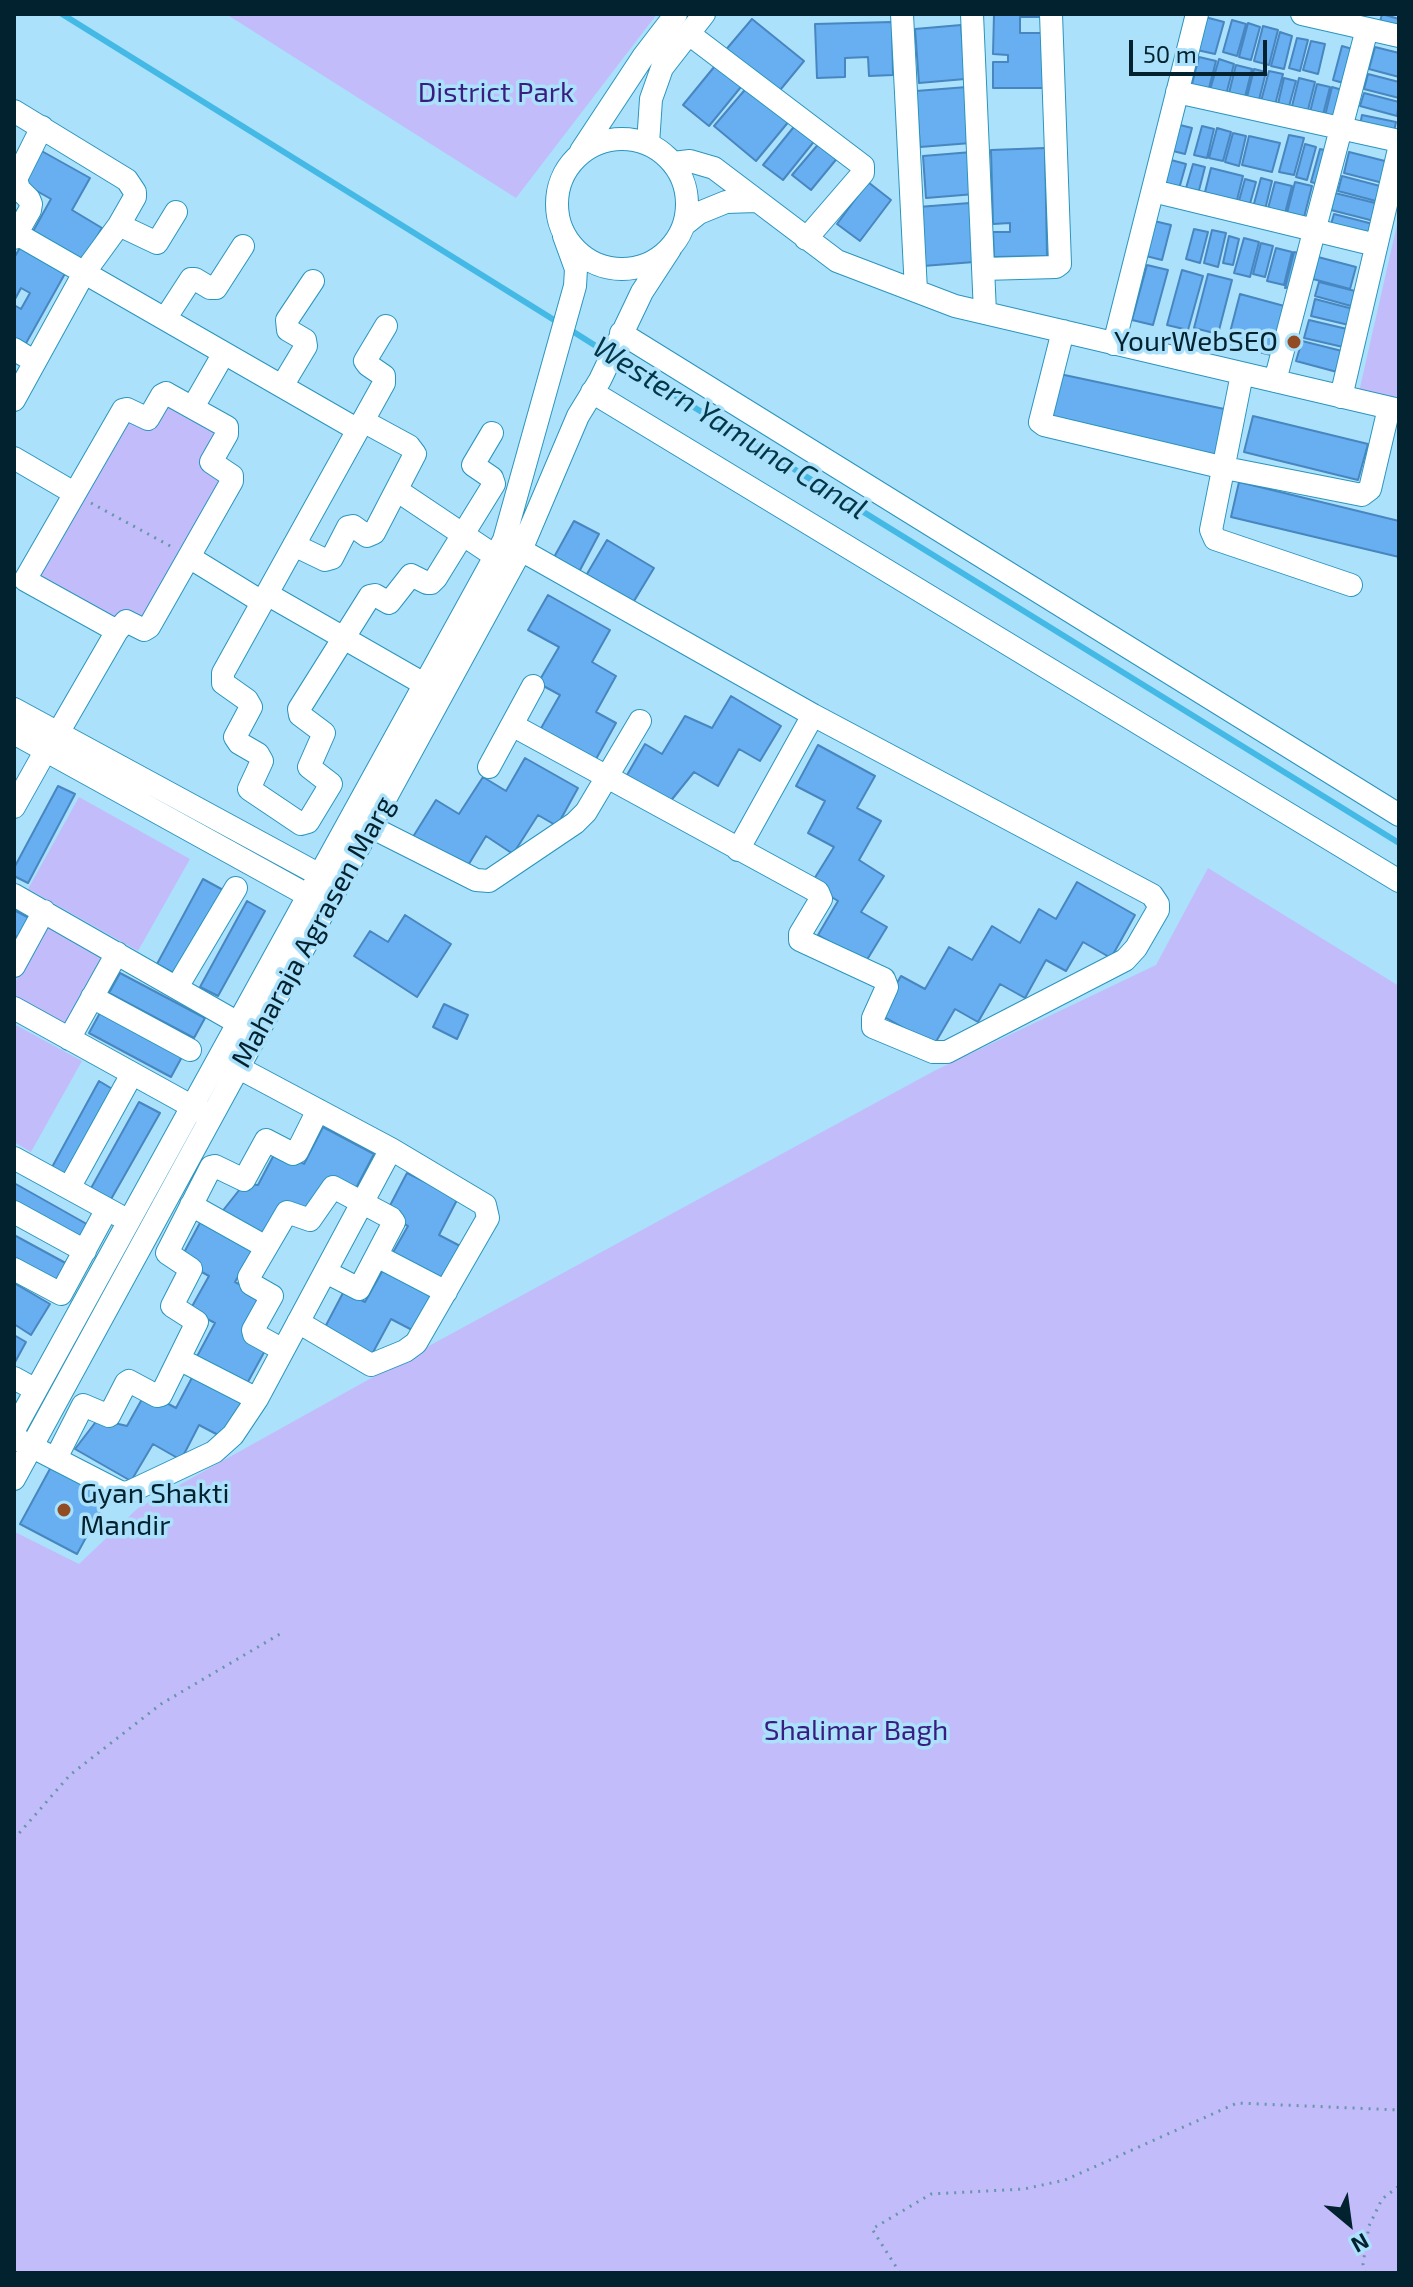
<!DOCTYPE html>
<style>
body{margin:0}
#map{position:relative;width:1413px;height:2287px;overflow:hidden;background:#abe1fb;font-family:"Exo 2",sans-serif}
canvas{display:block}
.frame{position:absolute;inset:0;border:16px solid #02222f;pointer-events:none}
.north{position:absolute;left:1309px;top:2183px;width:80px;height:80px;-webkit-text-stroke:6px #abe1fb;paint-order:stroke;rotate:151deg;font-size:22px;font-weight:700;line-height:32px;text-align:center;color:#02222f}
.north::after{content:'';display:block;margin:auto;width:28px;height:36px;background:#02222f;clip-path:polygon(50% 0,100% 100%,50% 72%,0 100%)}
.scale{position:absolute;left:1129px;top:40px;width:138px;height:36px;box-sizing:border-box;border:4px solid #02222f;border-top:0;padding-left:10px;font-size:24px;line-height:28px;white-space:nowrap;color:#02222f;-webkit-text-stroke:6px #abe1fb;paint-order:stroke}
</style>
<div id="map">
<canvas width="1413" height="2287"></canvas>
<div class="frame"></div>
<div class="north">N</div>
<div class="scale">50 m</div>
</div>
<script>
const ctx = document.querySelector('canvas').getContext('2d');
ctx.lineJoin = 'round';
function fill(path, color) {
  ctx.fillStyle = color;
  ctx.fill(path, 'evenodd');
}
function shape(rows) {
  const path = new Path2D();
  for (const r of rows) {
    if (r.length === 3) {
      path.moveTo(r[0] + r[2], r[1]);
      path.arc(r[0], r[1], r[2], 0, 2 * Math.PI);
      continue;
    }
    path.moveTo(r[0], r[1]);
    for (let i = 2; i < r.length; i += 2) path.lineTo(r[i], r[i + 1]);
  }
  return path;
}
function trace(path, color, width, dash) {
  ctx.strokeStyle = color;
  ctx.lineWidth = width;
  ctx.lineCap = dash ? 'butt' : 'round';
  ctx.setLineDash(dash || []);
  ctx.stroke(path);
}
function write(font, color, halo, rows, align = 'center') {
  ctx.font = font + ' "Exo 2",sans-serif';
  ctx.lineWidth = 7;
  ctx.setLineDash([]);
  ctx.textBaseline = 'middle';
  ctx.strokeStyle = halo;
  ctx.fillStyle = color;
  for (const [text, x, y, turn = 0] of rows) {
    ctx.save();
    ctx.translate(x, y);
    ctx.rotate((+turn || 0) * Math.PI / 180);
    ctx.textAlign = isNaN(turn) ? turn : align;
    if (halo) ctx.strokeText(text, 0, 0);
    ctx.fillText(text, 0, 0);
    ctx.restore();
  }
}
fill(shape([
 [226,14,657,14,516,198],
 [1399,216,1399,400,1359,392],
 [167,399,223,430,202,468,225,481,144,625,116,624,33,578,125,416],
 [79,797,190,859,138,951,28,889],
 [1208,868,1399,986,1399,2273,14,2273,15,1532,79,1564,138,1508,427,1347,934,1071,1156,965],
 [47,924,104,955,64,1027,14,1000,14,984],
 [14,1024,82,1061,31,1152,14,1142]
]), '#c2bdfa');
trace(shape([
 [62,14,559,323],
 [569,329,607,353],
 [616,359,1399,843]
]), '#45b9e6', 6);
const building = shape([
 [994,14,1049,14,1048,17,1020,17,1020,33,1048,33,1048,88,993,88,993,62,1008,62,1008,55,993,54,994,14],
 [1382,14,1399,19,1399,34,1378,29,1382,14],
 [1205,17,1224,22,1215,54,1197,50,1205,17],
 [752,19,804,61,776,95,724,52,752,19],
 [1232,20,1246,24,1237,56,1223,52,1232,20],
 [892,22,893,75,869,76,868,57,845,58,845,77,817,78,815,24,892,22],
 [1248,23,1260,27,1251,60,1239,57,1248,23],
 [961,25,965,79,919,83,915,29,961,25],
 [1263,26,1278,30,1269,65,1254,61,1263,26],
 [1280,32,1292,36,1284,69,1271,66,1280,32],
 [1297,38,1308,40,1300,71,1289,68,1297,38],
 [1311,41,1325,44,1318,74,1303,70,1311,41],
 [1342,46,1359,51,1350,85,1333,80,1342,46],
 [1375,47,1399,53,1399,77,1369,69,1375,47],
 [1199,57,1216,61,1208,92,1191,88,1199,57],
 [1219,59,1234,64,1226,95,1210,90,1219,59],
 [719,61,745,82,709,126,683,105,719,61],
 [1236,65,1252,69,1244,101,1228,97,1236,65],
 [1254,69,1266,72,1258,104,1246,101,1254,69],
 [1269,71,1283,74,1274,109,1260,105,1269,71],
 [1368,74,1399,82,1399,98,1364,89,1368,74],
 [1284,78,1296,81,1288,110,1277,108,1284,78],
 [1299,78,1315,82,1306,118,1290,114,1299,78],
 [1317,84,1330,87,1322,119,1309,116,1317,84],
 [749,85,790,120,756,161,714,126,749,85],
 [967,87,971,143,920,147,916,91,967,87],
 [1332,87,1349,92,1341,124,1324,120,1332,87],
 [1364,93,1399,102,1397,116,1360,106,1364,93],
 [1362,115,1396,122,1393,136,1359,130,1362,115],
 [797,123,816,139,783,180,763,165,797,123],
 [1176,124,1192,128,1185,154,1169,150,1176,124],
 [1202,126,1214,129,1207,158,1194,155,1202,126],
 [1217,128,1231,132,1223,161,1209,158,1217,128],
 [1233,133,1246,136,1239,166,1225,162,1233,133],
 [1289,135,1304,138,1294,175,1279,172,1289,135],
 [1249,136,1280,143,1272,172,1242,165,1249,136],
 [821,141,839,156,811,190,792,175,821,141],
 [1305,144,1316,147,1307,180,1296,177,1305,144],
 [1045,148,1047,256,994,257,993,232,1010,232,1010,223,993,224,991,150,1045,148],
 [38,149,90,178,72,210,102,228,82,263,31,235,51,199,19,181,38,149],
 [1320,149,1333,152,1325,186,1311,182,1320,149],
 [972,152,975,194,926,198,923,156,972,152],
 [1349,152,1389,162,1383,183,1344,173,1349,152],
 [1171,160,1186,164,1177,196,1163,193,1171,160],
 [1193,164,1205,167,1197,198,1184,195,1193,164],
 [1211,168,1243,176,1235,208,1203,200,1211,168],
 [1342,176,1380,186,1376,201,1338,191,1342,176],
 [1261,178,1272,181,1264,214,1252,211,1261,178],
 [1245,179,1256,182,1248,211,1237,208,1245,179],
 [868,182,891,200,860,241,837,224,868,182],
 [1275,182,1292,186,1283,221,1266,216,1275,182],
 [1295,182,1312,186,1302,225,1285,221,1295,182],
 [1335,193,1383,205,1378,222,1331,210,1335,193],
 [970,203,974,262,923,266,918,207,970,203],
 [1334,214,1373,224,1368,241,1329,231,1334,214],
 [1154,221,1171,225,1162,260,1146,256,1154,221],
 [1194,229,1208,232,1200,263,1186,259,1194,229],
 [1212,230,1226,233,1218,267,1204,263,1212,230],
 [1229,236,1239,239,1233,265,1223,263,1229,236],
 [1244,238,1259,242,1250,277,1234,273,1244,238],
 [1261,243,1273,246,1265,277,1253,274,1261,243],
 [22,244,67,270,25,345,14,339,14,305,21,309,30,293,21,288,14,301,14,258,22,244],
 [1276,248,1292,252,1284,285,1267,281,1276,248],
 [1294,252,1305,254,1295,286,1285,288,1294,252],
 [1318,257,1356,267,1350,289,1313,279,1318,257],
 [1147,265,1168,270,1153,325,1132,320,1147,265],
 [1182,270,1203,276,1188,330,1167,325,1182,270],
 [1208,274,1232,280,1218,334,1194,328,1208,274],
 [1319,282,1355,291,1351,306,1315,296,1319,282],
 [1240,294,1288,307,1275,356,1227,344,1240,294],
 [1315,299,1357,310,1353,326,1311,316,1315,299],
 [1309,320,1347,329,1343,347,1304,338,1309,320],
 [1302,341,1342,351,1337,372,1296,361,1302,341],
 [1055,373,1229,410,1218,459,1044,422,1055,373],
 [1253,416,1368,444,1358,480,1244,452,1253,416],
 [1239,482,1399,521,1399,557,1231,517,1239,482],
 [574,521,599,534,579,572,553,559,574,521],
 [607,540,654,568,631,606,584,579,607,540],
 [548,595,610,630,592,662,616,676,596,712,616,723,591,768,536,737,560,695,538,683,559,647,528,630,548,595],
 [731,696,781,726,760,761,739,749,718,786,694,772,669,803,627,775,645,744,662,754,685,716,712,728,731,696],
 [818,745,875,776,857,808,881,821,859,860,884,876,861,912,887,927,865,963,818,935,838,901,811,884,834,847,808,833,825,801,796,786,818,745],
 [525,758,578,788,557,826,538,815,513,854,486,836,464,872,411,840,436,800,459,814,483,777,506,791,525,758],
 [58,786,75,794,28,883,14,876,14,868,58,786],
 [203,879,225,891,179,976,157,964,203,879],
 [1077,882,1135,915,1111,958,1083,942,1066,971,1046,960,1025,998,1000,984,978,1022,955,1009,934,1045,879,1014,901,976,925,989,949,947,972,960,992,926,1020,943,1039,909,1056,919,1077,882],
 [247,901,265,911,218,996,200,987,247,901],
 [14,910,31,919,21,939,14,935,14,910],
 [405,915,451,944,417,997,354,956,370,931,388,942,405,915],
 [120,973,205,1018,194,1038,109,993,120,973],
 [444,1004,468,1015,457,1039,433,1027,444,1004],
 [101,1011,183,1055,171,1077,89,1033,101,1011],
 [99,1081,114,1090,66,1177,51,1169,99,1081],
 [139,1102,160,1113,110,1201,90,1190,139,1102],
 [323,1127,374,1154,354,1192,327,1179,305,1218,262,1242,217,1218,244,1184,258,1185,277,1149,304,1164,323,1127],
 [407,1173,458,1198,439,1235,464,1248,444,1284,391,1256,408,1226,385,1215,407,1173],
 [14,1183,92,1227,83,1244,14,1206,14,1183],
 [201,1221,253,1250,235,1282,267,1299,247,1335,267,1347,244,1389,194,1362,215,1323,190,1310,209,1276,180,1260,201,1221],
 [14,1235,71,1266,61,1286,14,1260,14,1235],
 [384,1268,434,1295,414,1331,391,1319,371,1356,323,1331,344,1291,365,1302,384,1268],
 [14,1283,50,1304,31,1335,14,1324,14,1283],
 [14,1335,26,1342,14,1364,14,1335],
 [195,1372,244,1398,222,1437,199,1425,181,1460,153,1444,131,1481,75,1449,98,1419,127,1426,146,1392,176,1408,195,1372],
 [51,1467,108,1497,77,1554,20,1524,51,1467]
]);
fill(building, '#68aff1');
trace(building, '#4786c0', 2);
const minor = shape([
 [902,14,916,291],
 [972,14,985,313],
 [1302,14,1399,36],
 [689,34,863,166,863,173,806,239],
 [1177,92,1399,141],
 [14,111,127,180,135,192,135,197,119,225,84,273,14,400],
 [622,204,65],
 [648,144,651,99,662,68,704,14],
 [581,151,643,57,676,14],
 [673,163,690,161,714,168,837,261,955,306,1399,410],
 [1153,191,1376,245],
 [119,225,157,243,176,212],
 [684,225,699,213,726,202,756,201],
 [17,234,358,430],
 [14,238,30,210,31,204,29,199,19,189,16,179,42,127],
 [983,269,1056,267,1060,264,1051,14],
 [165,319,191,279,195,279,210,288,216,288,243,246],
 [386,326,365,361,368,365,384,376,384,383,223,673,223,683,247,700,251,707,235,737,239,743,258,754,262,761,249,789,301,824,308,822,331,784,309,767,324,733,300,715,299,709,370,596,375,595,389,603,411,575,427,583,431,583,436,578,494,484,492,478,473,465,492,433],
 [1063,331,1040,422,1044,425,1225,468,1362,495,1370,489,1389,408],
 [621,333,1399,815],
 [1114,344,1197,14],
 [14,349,35,362],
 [1242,374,1211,530,1215,539,1351,585],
 [1275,381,1367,29],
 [282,386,306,346,305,340,288,330,287,320,313,281],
 [592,392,1399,881],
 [166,393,227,427,227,434,211,462,232,476,232,481,149,627,144,630,126,621,117,631,25,580,123,410,127,409,148,419,162,395,166,393],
 [1341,397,1399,149],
 [193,407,224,353],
 [14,458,74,493],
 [398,491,495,556],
 [294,545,325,560,332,558,348,527,353,526,367,536,374,533,415,454,409,446,363,421],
 [189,557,262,602],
 [267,594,424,684],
 [14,709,329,880],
 [512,725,818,892,821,899,800,934,800,940,884,979,887,987,873,1018,873,1027,933,1052,947,1052,1125,960,1136,948,1158,910,1158,904,1152,895,813,715,521,550],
 [14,733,318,901],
 [58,733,117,631],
 [489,767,533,686],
 [14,807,46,750],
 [359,821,476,880,489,881,575,823,586,812,640,721],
 [738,850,813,715],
 [14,895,238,1023],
 [14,966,44,911],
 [177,987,236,888],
 [92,997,190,1050],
 [14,1008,202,1112],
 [69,1039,117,953],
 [14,1158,118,1215],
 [69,1188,132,1074],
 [191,1205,266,1247],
 [14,1212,85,1251],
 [377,1256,446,1292],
 [14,1269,61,1294,107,1209],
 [298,1322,371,1365,405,1351,416,1343,488,1218,485,1205,391,1149],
 [283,1350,254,1334,253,1330,272,1296,251,1284,249,1277,287,1212,310,1220,333,1187,391,1218,394,1222,359,1289,326,1272],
 [179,1359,257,1399],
 [14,1378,36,1390],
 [14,1430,504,540,575,286,576,269,564,236],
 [19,1440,120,1492,127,1493,214,1452,233,1435,257,1399,391,1149,226,1061],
 [56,1458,83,1405,109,1416,126,1383,129,1381,157,1396,161,1395,197,1322,172,1306,191,1269,167,1253,211,1167,215,1166,244,1180,266,1140,293,1154,297,1152,318,1110],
 [14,1479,521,550,578,416,600,380,642,292,670,249]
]);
trace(minor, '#2a95bd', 24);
trace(shape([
 [91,503,172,547],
 [14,1839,70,1775,161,1704,280,1634],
 [900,2273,872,2229,931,2194,1024,2189,1065,2180,1237,2103,1399,2110],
 [1365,2273,1363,2264,1369,2226,1382,2199,1399,2186]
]), '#6895aa', 3, [2, 6]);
trace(minor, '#fff', 22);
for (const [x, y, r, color] of [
 [1294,342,8,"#914c23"],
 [64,1510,8,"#914c23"]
]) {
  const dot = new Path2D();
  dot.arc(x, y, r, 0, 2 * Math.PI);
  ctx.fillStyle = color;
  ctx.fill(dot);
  trace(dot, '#abe1fb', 3);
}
write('28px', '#391e7f', '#abe1fb', [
 ["District Park",496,93],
 ["Shalimar Bagh",856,1731]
]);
write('28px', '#02222f', '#abe1fb', [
 ["YourWebSEO",1278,342],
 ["Gyan Shakti",80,1494,"left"],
 ["Mandir",80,1526,"left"]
], 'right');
write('28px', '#02222f', '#abe1fb', [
 ["Maharaja Agrasen Marg",313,932,-61]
]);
write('italic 30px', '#013749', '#abe1fb', [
 ["Western Yamuna Canal",730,428,32]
]);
</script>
